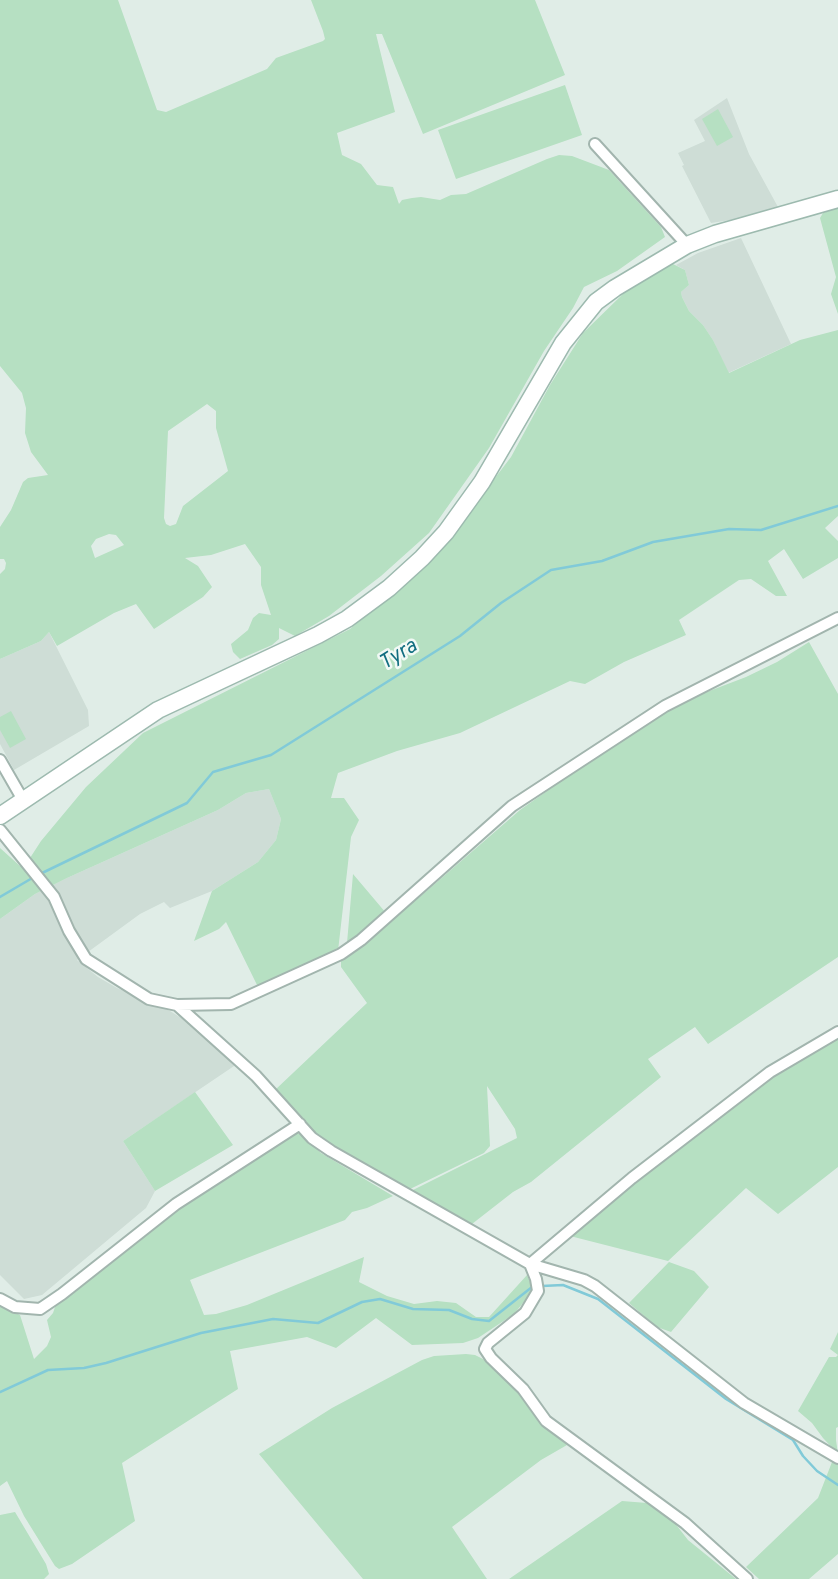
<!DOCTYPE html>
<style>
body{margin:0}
canvas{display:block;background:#e0ede7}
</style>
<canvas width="838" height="1579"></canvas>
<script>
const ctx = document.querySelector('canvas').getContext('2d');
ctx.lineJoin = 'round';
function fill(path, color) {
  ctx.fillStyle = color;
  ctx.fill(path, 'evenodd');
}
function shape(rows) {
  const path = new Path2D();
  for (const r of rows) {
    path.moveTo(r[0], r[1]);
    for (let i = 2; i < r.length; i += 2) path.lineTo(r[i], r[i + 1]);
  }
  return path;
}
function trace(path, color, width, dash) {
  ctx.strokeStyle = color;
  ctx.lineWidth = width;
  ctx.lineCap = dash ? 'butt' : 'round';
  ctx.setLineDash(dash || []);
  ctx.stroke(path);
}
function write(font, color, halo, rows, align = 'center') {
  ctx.font = font + ' Overpass,sans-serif';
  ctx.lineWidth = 5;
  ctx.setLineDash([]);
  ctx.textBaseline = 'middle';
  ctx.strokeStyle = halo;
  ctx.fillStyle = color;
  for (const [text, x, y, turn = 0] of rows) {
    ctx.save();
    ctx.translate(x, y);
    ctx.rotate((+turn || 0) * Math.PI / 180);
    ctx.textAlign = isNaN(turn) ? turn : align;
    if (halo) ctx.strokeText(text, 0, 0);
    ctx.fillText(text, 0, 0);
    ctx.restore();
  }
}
fill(shape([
 [727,98,749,154,778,207,737,219,711,223,682,166,684,165,678,153,705,141,694,120],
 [741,238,791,344,728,373,713,340,703,325,689,311,682,297,681,292,689,285,685,270,676,265,698,253],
 [49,632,88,710,89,726,14,770,0,744,0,659,41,641],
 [269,789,281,819,276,840,258,862,212,891,170,908,164,902,140,914,77,960,98,977,117,988,170,1011,202,1031,237,1064,123,1141,155,1191,146,1208,42,1295,24,1299,0,1275,0,919,35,894,67,878,218,810,246,793]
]), '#ceddd6');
fill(shape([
 [0,0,118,0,157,110,166,112,267,69,276,58,323,41,325,39,323,31,311,0,535,0,565,75,423,134,382,34,376,34,395,112,337,133,342,155,361,164,377,185,393,187,399,204,402,200,412,198,421,197,440,200,451,195,466,194,547,159,559,155,572,156,609,170,661,227,665,237,617,271,584,287,573,308,544,351,489,448,429,533,381,576,329,616,295,636,279,628,279,639,272,645,240,659,233,652,231,644,248,630,253,618,259,613,271,615,261,585,261,567,245,544,211,555,185,558,198,566,212,587,203,597,154,629,136,604,114,613,57,646,49,632,41,641,0,659,0,574,5,569,6,563,4,559,0,559,0,527,11,510,23,482,28,478,48,475,31,452,25,433,26,408,22,393,0,366],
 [207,404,216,411,216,428,228,471,183,506,176,524,170,526,166,524,164,518,168,431],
 [109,534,116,535,124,545,95,558,91,546,96,539],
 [565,85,582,135,456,179,438,130],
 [718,109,733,137,717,146,702,119],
 [838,208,838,314,831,294,836,277,820,218,823,213],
 [671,263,685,270,689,285,681,292,682,297,689,311,703,325,713,340,729,373,800,340,838,330,838,516,825,528,838,541,838,558,803,579,784,549,768,561,787,596,776,596,751,579,739,580,679,620,686,635,624,662,585,684,570,681,460,733,397,751,338,773,331,798,344,798,359,820,351,837,338,951,259,989,226,922,219,929,194,941,212,891,258,862,276,840,281,819,269,789,246,793,218,810,67,878,35,894,0,919,0,848,20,866,30,858,41,841,86,787,143,733,350,629,434,558,511,457,550,385,583,333,626,291],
 [809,642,838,694,838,957,708,1044,695,1027,648,1059,661,1077,531,1182,513,1192,472,1224,411,1191,517,1138,515,1129,487,1086,490,1146,484,1153,408,1190,322,1139,295,1114,275,1090,367,1003,341,967,341,960,422,895,520,810,604,751,678,703,746,677,777,662],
 [11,711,26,739,10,748,0,730,0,717],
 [353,874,386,913,352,941,347,943],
 [838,1035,838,1167,778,1214,746,1188,668,1261,570,1236,637,1179,792,1062,794,1064],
 [195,1092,233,1145,155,1191,123,1141],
 [295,1133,301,1134,321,1153,393,1196,367,1208,352,1212,345,1220,190,1280,204,1315,216,1314,247,1305,364,1257,359,1282,387,1296,414,1304,437,1301,456,1303,476,1317,489,1317,527,1275,531,1284,531,1293,514,1314,478,1338,463,1343,412,1345,376,1318,336,1348,307,1337,230,1351,238,1389,122,1463,135,1521,72,1564,59,1569,55,1566,24,1516,7,1481,0,1486,0,1305,20,1315,34,1359,47,1346,51,1337,47,1320,53,1313,56,1304,154,1220],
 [669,1262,694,1271,709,1287,671,1332,657,1327,629,1303],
 [838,1332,838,1427,836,1428,836,1440,838,1454,823,1438,812,1423,798,1411,829,1357,836,1357,838,1355,830,1349],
 [466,1354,475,1355,489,1362,510,1382,543,1425,567,1445,541,1460,452,1527,487,1579,363,1579,259,1454,332,1408,422,1360,434,1356],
 [832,1462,838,1464,838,1554,809,1579,759,1579,746,1567,818,1498],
 [622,1501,647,1503,674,1522,688,1540,736,1579,509,1579],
 [15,1512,46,1564,49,1574,44,1579,0,1579,0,1515]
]), '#b6e0c2');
trace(shape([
 [40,874,187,803,213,772,271,755,460,636,501,603,551,570,602,561,653,542,729,529,761,530,838,506],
 [0,897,34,877],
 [542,1286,563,1285,598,1299,726,1399,793,1440,803,1456,817,1471,838,1485],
 [0,1392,48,1370,84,1368,106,1363,201,1333,273,1319,318,1323,362,1302,380,1299,413,1309,449,1310,472,1319,489,1321,532,1287]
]), '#81cad8', 2.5);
const street = shape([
 [595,144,687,245],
 [0,760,23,800],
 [0,830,54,897,69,931,86,959,149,999,177,1005,231,1004,341,954,361,940,512,806,665,706,838,618],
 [177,1005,256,1076,312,1138,331,1151,530,1264,584,1280,595,1286,744,1403,838,1458],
 [530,1264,536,1279,538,1291,525,1313,488,1343,485,1349,491,1358,523,1389,546,1421,685,1523,747,1579],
 [530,1264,632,1178,770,1072,838,1032],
 [0,1299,15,1307,40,1309,62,1294,176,1204,300,1124]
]);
const secondary = shape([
 [0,816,158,710,318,635,347,619,389,588,422,558,446,532,482,482,563,343,596,302,615,288,687,245,715,234,838,199]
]);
trace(street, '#a2b5ae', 14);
trace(secondary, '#9dbaaf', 19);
trace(street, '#fff', 10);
trace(secondary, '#fff', 16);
write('italic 21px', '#126e81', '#f1f9f5', [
 ["Tyra",399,656,-32]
]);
</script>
